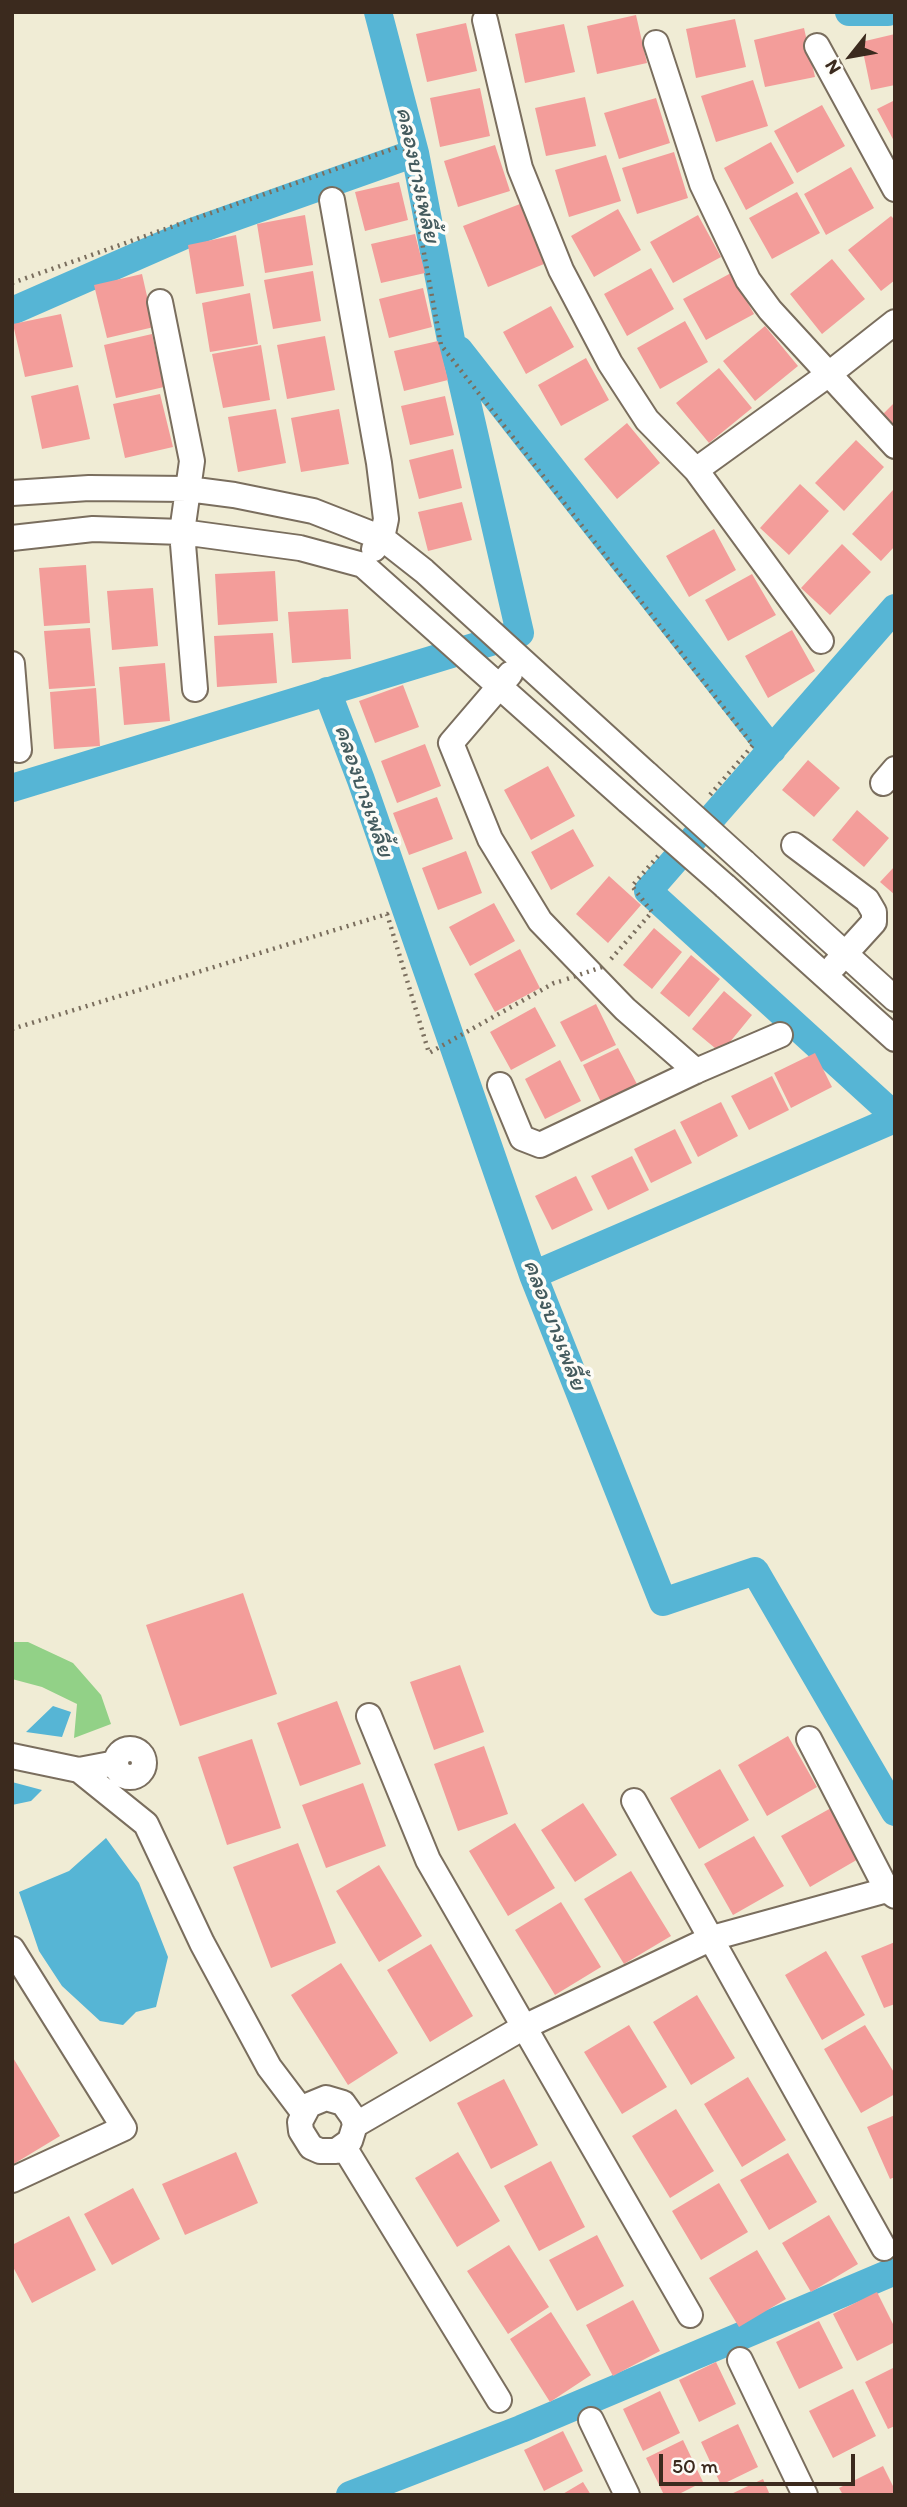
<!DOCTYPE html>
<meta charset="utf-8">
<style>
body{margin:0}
#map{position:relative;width:907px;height:2507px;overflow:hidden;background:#f0ecd5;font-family:Itim,sans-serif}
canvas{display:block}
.frame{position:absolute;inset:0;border:14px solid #3b2a1e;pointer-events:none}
.north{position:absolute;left:816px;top:21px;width:70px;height:70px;-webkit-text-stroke:5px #fdfcf7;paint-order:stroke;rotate:239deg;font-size:19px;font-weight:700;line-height:28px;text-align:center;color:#3b2a1e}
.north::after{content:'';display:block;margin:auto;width:24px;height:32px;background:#3b2a1e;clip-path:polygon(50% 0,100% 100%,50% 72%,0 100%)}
.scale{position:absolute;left:659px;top:2454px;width:196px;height:32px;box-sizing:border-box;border:4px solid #3b2a1e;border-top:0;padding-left:9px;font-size:21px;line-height:24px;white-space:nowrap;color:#3b2a1e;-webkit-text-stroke:5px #fdfcf7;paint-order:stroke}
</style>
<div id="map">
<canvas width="907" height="2507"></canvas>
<div class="frame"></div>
<div class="north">N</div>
<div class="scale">50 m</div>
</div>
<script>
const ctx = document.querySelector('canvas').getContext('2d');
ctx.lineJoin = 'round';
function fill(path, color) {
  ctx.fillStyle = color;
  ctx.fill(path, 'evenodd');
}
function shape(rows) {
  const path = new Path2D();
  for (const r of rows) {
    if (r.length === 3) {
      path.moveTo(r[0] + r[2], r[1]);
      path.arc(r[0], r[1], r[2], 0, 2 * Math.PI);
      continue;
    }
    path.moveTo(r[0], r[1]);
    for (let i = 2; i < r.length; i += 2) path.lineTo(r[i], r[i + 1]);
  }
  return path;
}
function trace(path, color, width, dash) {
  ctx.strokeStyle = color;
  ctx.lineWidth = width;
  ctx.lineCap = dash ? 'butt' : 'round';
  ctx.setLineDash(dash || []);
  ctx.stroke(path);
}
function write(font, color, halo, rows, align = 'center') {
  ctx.font = font + ' Itim,"Playpen Sans Thai",sans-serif';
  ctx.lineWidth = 7;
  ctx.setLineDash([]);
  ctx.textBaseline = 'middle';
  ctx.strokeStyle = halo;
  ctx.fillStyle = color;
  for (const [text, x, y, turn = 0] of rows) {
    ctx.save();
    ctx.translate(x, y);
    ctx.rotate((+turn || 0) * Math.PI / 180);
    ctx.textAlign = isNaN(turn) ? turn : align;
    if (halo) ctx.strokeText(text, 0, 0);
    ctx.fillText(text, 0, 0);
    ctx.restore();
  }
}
fill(shape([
 [12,1642,28,1642,73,1663,101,1695,111,1724,74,1738,77,1704,42,1687,12,1679]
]), '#92d187');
fill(shape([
 [53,1706,71,1712,62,1737,26,1732],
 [12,1782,42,1790,31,1801,12,1805],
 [106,1838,139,1883,168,1957,156,2007,136,2012,123,2025,100,2021,62,1986,39,1951,19,1892,69,1871]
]), '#56b5d5');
trace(shape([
 [849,12,888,12],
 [12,311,192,232,415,153],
 [459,350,772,750],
 [895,608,648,891,895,1116],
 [327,691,361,780,533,1275,663,1602,755,1571,895,1812],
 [12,788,520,633,459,368,451,340,415,153,378,12],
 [533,1275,895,1119],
 [350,2495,521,2429,895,2271]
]), '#56b5d5', 28);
fill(shape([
 [636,15,647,63,597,74,587,26],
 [735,19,746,67,696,78,686,29],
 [466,23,477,71,427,82,416,34],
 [564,24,575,72,525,83,515,34],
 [804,28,815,77,765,87,754,40],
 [895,34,895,85,871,90,861,42],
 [753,80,768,126,716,142,701,96],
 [480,88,490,136,440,147,430,98],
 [585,97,596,146,546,156,535,108],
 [656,98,670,143,619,159,604,113],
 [895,100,895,143,877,109],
 [822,105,845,146,797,173,774,131],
 [771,142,794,183,746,210,724,168],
 [495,145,510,191,458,207,444,161],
 [674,152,688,198,637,214,622,168],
 [606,155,621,201,569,217,555,170],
 [851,167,874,208,826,235,804,194],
 [399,182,408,220,365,231,355,192],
 [797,192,820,233,772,259,749,218],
 [520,204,544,264,488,287,463,226],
 [618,209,641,250,594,277,571,236],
 [305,215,313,265,265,273,257,224],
 [698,215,721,257,673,283,650,242],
 [891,216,895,220,895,280,881,291,848,250],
 [415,234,425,273,381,283,371,244],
 [236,235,244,286,196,294,188,245],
 [832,259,865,299,822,334,790,294],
 [651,268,674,309,627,336,604,294],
 [313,271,321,321,273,329,264,280],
 [731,273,754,314,706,340,683,299],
 [142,274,154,327,107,338,94,285],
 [423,288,432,327,389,338,379,299],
 [250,293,258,344,210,352,202,303],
 [551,306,574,347,526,374,503,332],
 [61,314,73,367,25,377,13,324],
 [685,321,708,362,660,389,637,348],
 [765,326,798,366,755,401,723,361],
 [152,334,164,387,116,398,104,345],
 [325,336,335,390,287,399,277,345],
 [438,341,448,380,404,391,394,351],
 [261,345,270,400,223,408,212,354],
 [586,358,609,400,561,426,538,385],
 [719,368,752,408,709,443,676,403],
 [78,385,90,439,42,449,31,396],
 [160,394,173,447,125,458,113,404],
 [445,396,454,435,410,445,401,406],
 [895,402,895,427,882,415],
 [276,409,286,463,238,472,228,417],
 [339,409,349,464,301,472,291,418],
 [627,423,660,463,617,499,584,459],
 [856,440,884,467,844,511,815,483],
 [453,449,462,488,419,499,409,460],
 [800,484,829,511,789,555,760,528],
 [893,490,895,492,895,546,881,561,852,534],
 [462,502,472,540,428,551,418,512],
 [714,529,736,570,689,597,666,556],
 [842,544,871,572,830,615,801,588],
 [86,565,90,623,44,626,39,568],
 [275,571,278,621,218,625,215,574],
 [752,574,776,615,728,641,705,600],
 [153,588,158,646,112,650,107,591],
 [348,609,351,659,292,663,288,612],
 [90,628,95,686,49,689,44,631],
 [792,630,815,671,768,698,745,656],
 [273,633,277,683,217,687,214,636],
 [165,663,170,721,124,725,119,667],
 [403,685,419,727,375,743,359,701],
 [96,688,100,746,54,749,50,692],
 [425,744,441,786,397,803,381,761],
 [808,760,840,788,814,817,782,790],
 [548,766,575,816,531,840,504,790],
 [437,797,453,839,409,855,393,813],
 [857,810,889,838,864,867,832,840],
 [573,829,594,866,551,890,531,852],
 [466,851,482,893,438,910,422,868],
 [895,866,895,895,880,882],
 [609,876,641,905,608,943,576,914],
 [494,903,515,941,470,966,449,927],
 [654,928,682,952,652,989,623,965],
 [520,949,540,988,495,1012,474,974],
 [691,955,720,979,689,1017,660,993],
 [724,991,752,1015,721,1053,692,1029],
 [596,1004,616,1045,581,1062,560,1022],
 [535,1007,556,1046,511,1070,490,1032],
 [618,1048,639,1088,603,1106,583,1065],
 [815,1053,832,1087,791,1108,774,1073],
 [560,1060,581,1101,545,1119,525,1079],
 [772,1076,789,1110,749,1130,731,1096],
 [721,1102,738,1136,698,1157,680,1122],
 [675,1129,692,1163,651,1183,634,1149],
 [632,1156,649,1190,608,1210,591,1176],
 [576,1176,593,1210,552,1230,535,1196],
 [243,1593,277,1694,180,1726,146,1625],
 [460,1665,484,1732,434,1750,410,1682],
 [337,1701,361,1764,300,1786,277,1723],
 [788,1736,817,1787,767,1816,738,1765],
 [252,1739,281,1828,227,1845,198,1757],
 [484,1746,508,1814,458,1831,434,1764],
 [720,1769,749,1820,699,1849,670,1798],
 [363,1783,386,1846,326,1868,302,1805],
 [583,1803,617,1855,575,1882,541,1830],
 [831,1808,860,1858,810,1887,781,1836],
 [515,1823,555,1888,508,1916,469,1851],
 [754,1836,784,1886,733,1915,704,1864],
 [298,1843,336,1943,271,1968,233,1867],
 [379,1865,422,1936,379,1962,336,1891],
 [631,1871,671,1936,624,1964,584,1899],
 [561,1902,601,1967,555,1995,515,1930],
 [895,1942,895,2004,884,2008,861,1956],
 [431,1944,473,2016,430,2042,387,1970],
 [826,1951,865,2015,822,2040,785,1975],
 [341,1963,398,2053,348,2085,291,1995],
 [697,1995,735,2058,691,2085,653,2022],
 [629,2025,667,2087,622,2114,584,2052],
 [865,2025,895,2074,895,2094,861,2113,824,2049],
 [12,2056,60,2136,12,2165],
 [748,2077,786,2140,742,2167,704,2104],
 [504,2079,538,2145,491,2169,457,2103],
 [676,2109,714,2171,670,2198,632,2136],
 [895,2115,895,2177,890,2179,867,2127],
 [236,2152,258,2203,185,2235,162,2184],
 [458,2152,500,2221,457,2247,415,2178],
 [788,2153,817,2202,769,2230,740,2180],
 [551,2161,585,2227,539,2251,504,2186],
 [719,2183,748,2232,701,2260,672,2211],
 [133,2188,160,2239,112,2265,84,2214],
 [829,2215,858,2264,811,2292,782,2243],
 [69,2216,96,2270,32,2303,12,2265,12,2245],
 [597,2235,624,2286,577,2311,549,2260],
 [509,2245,549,2307,508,2334,467,2271],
 [757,2250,786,2299,739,2327,709,2278],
 [877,2292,895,2328,895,2342,857,2361,833,2314],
 [633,2300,660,2351,613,2376,586,2325],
 [551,2312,591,2375,550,2402,510,2339],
 [819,2321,843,2368,799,2389,776,2342],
 [716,2362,736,2404,699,2422,679,2380],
 [895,2367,895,2426,888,2429,865,2382],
 [853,2389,876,2436,833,2458,809,2411],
 [660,2391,680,2433,643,2451,623,2409],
 [738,2424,758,2467,721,2485,701,2442],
 [563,2431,583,2471,544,2491,524,2450],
 [683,2440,703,2482,677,2495,664,2495,646,2458],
 [883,2466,895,2490,895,2495,843,2495,839,2488],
 [763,2479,770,2495,729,2495],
 [583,2482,591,2495,561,2495]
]), '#f39d9a');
const street = shape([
 [485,20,520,168,561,270,610,363,647,420,696,470,821,641],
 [656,43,702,184,748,280,770,310,895,446],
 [817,46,895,189],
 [332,200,379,463,386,519,382,538,374,549],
 [160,302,192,461,182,532,195,689],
 [696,470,829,374,895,322],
 [12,493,89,488,188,489,234,495,313,511,382,538,424,571,647,774],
 [12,538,93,529,182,532,300,548,363,565,628,801],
 [12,664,19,750],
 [510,674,451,743,490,839,540,921,625,1009,696,1071],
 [883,783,895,769],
 [794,845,867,900,874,912,874,922,834,966],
 [744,862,895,999],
 [725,886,895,1039],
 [500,1085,522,1138,540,1145,696,1071,780,1035],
 [369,1716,428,1860,690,2315],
 [809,1739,887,1890,895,1896],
 [130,1763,14],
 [12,1756,79,1770,116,1763],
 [79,1770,146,1824,202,1943,269,2067,303,2112],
 [634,1801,884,2248],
 [12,1949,124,2128,12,2180],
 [355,2125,353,2117,343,2103,326,2098,309,2105,300,2122,301,2131,311,2147,320,2151,336,2151,350,2141,355,2125,524,2027,712,1938,887,1890],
 [344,2147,499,2400],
 [740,2360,805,2495],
 [591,2420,627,2495]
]);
trace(street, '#7a6e5e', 28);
trace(shape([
 [12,283,404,145,441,345,753,745,709,796],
 [611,959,652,912,632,886,658,856],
 [12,1029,387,914,429,1053,554,983,565,980]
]), '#7a6e5e', 4.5, [2, 5]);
trace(street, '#fff', 24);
const streetBridge = shape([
 [647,774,744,862],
 [628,801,725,886]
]);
trace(streetBridge, '#7a6e5e', 28, []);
trace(shape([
 [567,979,605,966]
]), '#7a6e5e', 4.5, [2, 5]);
trace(streetBridge, '#fff', 24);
write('italic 24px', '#445b5e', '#fdfcf7', [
 ["คลองบางเพลี้ย",417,175,78],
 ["คลองบางเพลี้ย",363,791,71],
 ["คลองบางเพลี้ย",554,1325,69]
]);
</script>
